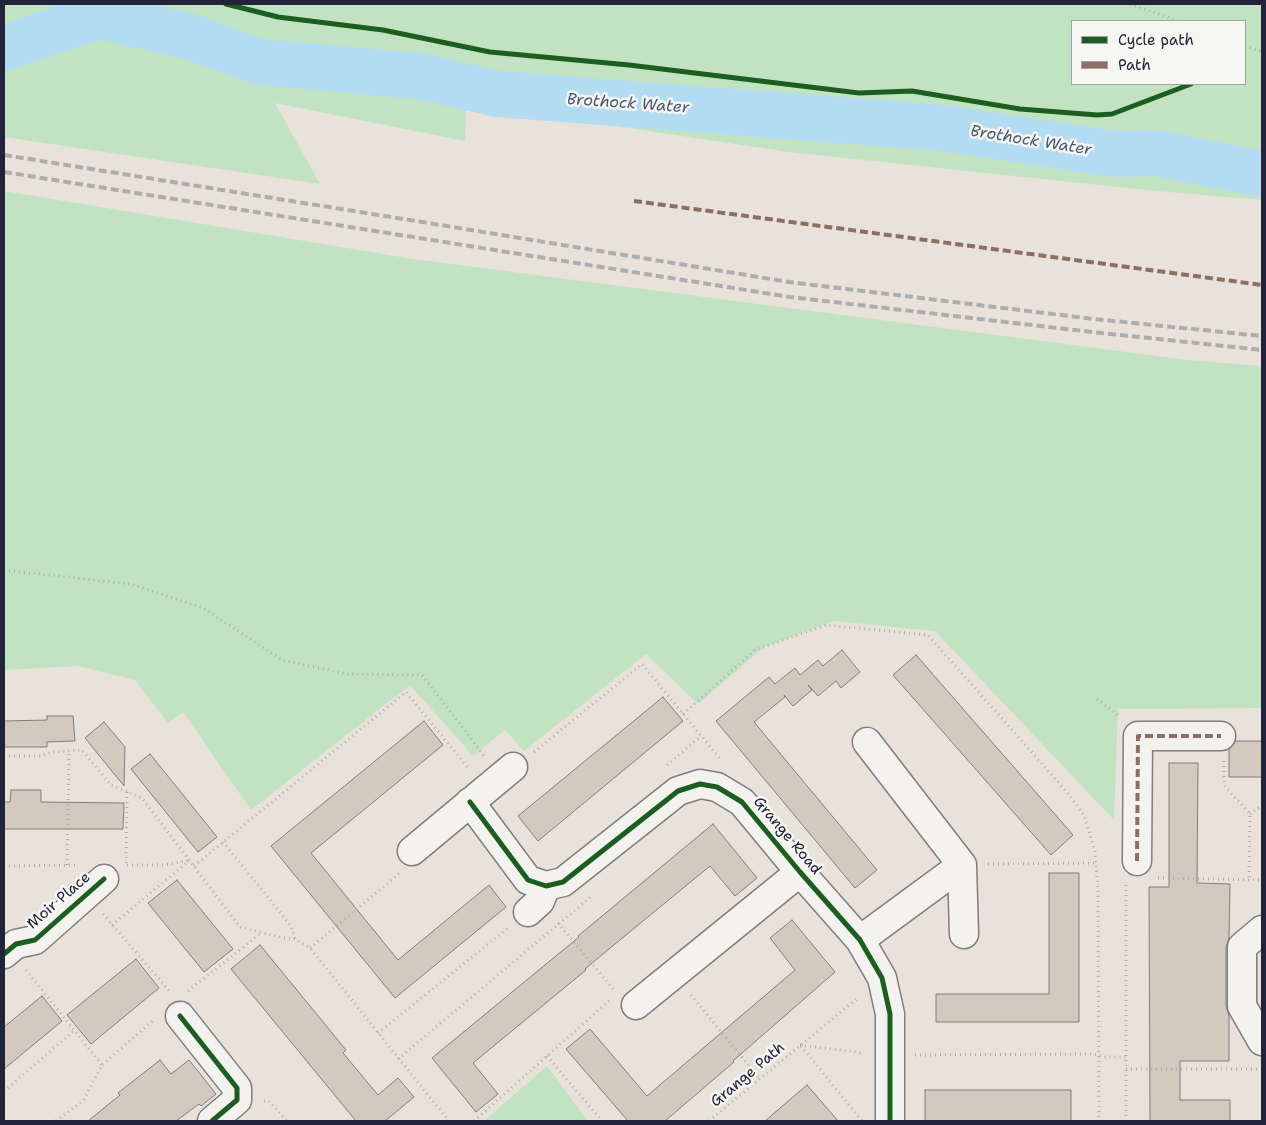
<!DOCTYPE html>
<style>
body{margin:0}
#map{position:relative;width:1266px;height:1125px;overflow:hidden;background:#e8e2da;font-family:"Shantell Sans",sans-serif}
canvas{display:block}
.frame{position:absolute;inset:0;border:5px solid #22223b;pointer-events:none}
.legend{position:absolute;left:1071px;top:20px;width:175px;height:65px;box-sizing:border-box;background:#f6f6f2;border:1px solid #a1a1a9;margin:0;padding:6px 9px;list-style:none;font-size:15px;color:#22223b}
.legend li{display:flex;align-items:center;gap:10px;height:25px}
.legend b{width:25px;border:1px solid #a1a1a9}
</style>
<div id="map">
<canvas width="1266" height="1125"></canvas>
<div class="frame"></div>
<ul class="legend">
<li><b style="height:6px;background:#1b5e20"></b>Cycle path</li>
<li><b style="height:6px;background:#8d6e63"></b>Path</li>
</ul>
</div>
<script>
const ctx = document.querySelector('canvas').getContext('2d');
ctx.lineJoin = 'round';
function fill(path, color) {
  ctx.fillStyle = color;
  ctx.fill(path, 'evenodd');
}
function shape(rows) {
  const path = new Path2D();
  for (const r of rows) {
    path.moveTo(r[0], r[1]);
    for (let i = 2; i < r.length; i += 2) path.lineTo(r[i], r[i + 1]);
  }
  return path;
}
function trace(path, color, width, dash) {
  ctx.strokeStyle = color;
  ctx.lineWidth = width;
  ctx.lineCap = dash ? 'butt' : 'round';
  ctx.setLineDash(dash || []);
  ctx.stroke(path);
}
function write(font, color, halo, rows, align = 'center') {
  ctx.font = font + ' "Shantell Sans",sans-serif';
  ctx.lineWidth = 5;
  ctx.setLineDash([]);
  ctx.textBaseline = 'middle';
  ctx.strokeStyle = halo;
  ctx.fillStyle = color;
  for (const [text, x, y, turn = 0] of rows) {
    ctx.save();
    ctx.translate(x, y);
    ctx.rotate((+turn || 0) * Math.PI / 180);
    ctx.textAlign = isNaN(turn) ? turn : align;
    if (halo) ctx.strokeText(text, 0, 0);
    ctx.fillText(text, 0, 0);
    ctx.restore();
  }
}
fill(shape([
 [4,4,1262,4,1262,200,1146,190,789,152,548,116,466,102,465,141,275,103,320,184,4,137],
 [1245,21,1245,84,1072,84,1072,21],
 [4,191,413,259,1188,360,1262,366,1262,708,1118,709,1114,820,935,631,834,621,764,647,698,704,646,654,524,751,505,730,473,756,410,685,251,810,183,712,168,723,135,680,78,666,4,670],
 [547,1066,588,1121,484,1121]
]), '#c2e3c1');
trace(shape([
 [4,48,98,16,192,37,259,62,419,76,498,94,943,128,1115,154,1156,153,1262,174]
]), '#b3dbf2', 46);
const building = shape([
 [842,650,860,672,841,688,836,681,818,696,808,685,812,690,793,706,784,695,785,697,754,722,877,870,855,888,716,721,769,677,775,684,795,668,800,675,818,660,823,666,842,650],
 [916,655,1073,835,1051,855,893,675,916,655],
 [663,697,683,721,538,841,518,816,663,697],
 [47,716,73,716,75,741,47,742,47,747,4,747,4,721,47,720,47,716],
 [424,721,443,745,311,853,398,960,489,885,506,907,395,998,271,846,424,721],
 [104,722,125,747,124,786,85,738,104,722],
 [1235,741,1262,741,1262,777,1229,777,1229,749,1234,744,1235,741],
 [150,754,217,837,198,852,131,769,150,754],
 [1169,763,1198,763,1197,883,1230,884,1229,938,1226,947,1226,1006,1229,1016,1229,1061,1180,1061,1180,1100,1230,1100,1230,1121,1150,1121,1149,887,1169,887,1169,763],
 [11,790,41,790,41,802,124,803,123,829,4,829,4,802,10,802,11,790],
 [713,824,757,878,735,896,710,866,615,944,585,969,586,970,473,1063,498,1094,476,1112,432,1058,579,937,578,936,713,824],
 [1049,873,1079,873,1079,1022,936,1022,936,994,1049,994,1049,873],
 [177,880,233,949,204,972,148,903,177,880],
 [792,920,835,972,733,1061,734,1062,665,1121,628,1121,566,1049,590,1029,647,1096,795,970,770,938,792,920],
 [260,945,346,1050,343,1053,378,1095,398,1078,414,1097,385,1121,356,1121,231,969,260,945],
 [136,959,159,988,91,1044,67,1015,136,959],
 [42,996,62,1021,4,1069,4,1027,42,996],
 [160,1060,171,1074,189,1060,216,1094,201,1106,199,1104,176,1121,88,1121,120,1095,118,1093,160,1060],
 [807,1085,838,1121,765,1121,807,1085],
 [925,1090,1071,1090,1071,1121,925,1121,925,1090]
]);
fill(building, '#d3c9be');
trace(building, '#807d7e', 1);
const minor = shape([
 [470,802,528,880,546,886,563,882,678,791,700,784,717,787,742,802,800,872,860,940,882,978,890,1014,890,1121],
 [412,851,513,767],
 [1137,861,1138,736,1221,736],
 [962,865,964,934],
 [528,912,540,901,546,886],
 [1262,930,1242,947,1242,1006,1262,1041],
 [860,940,962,865,867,742],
 [4,954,16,944,35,940,104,879],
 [636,1005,800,872],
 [180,1016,237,1088,237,1100,212,1121]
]);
trace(minor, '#807d7e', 31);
trace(shape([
 [1130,4,1178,21],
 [1245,46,1262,52],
 [4,570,130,584,203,608,282,660,347,674,422,675,485,757],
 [1097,699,1121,717],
 [683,714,755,650,826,625,928,635,1066,791,1084,815,1095,851,1098,891,1099,1121],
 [534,752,642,664,721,760],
 [4,756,39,756,52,752,82,750,111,785,142,798,240,927,279,937,295,939,310,948,449,1121],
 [1224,761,1224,785,1250,814,1249,880],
 [667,765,701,736],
 [1250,814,1262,805],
 [223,842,291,926,295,939],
 [126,863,127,792],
 [988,864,1095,863],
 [67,865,69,751],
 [127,865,164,865,190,860],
 [4,866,78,865],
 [194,866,406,692,469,769],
 [1158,878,1262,880],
 [103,914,171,993],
 [558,923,615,991],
 [112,925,189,861],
 [310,948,400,873],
 [26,970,102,1065],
 [188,991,261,933],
 [691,995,760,1079],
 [378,1033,508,928],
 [800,1045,864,1053],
 [801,1046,862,1121],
 [915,1055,1094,1054,1103,1057,1126,1057],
 [547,1056,602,1121],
 [398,1059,593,895],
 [1126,1069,1258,1069],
 [4,1091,74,1031],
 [264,1101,269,1101,287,1121],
 [56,1121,83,1101,102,1065,155,1019],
 [474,1121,610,1000],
 [709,1121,859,997],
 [1126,1121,1126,884]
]), '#aeadae', 3, [1, 4]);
trace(minor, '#f3f2ef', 28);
trace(shape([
 [4,155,416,221,789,282,1094,319,1262,336],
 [4,172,790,297,1092,332,1262,350]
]), '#aeadae', 4, [8, 4]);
trace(shape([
 [634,201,1262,285],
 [1137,861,1138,736,1221,736]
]), '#8d6e63', 4, [8, 4]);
trace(shape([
 [226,4,278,17,383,30,490,52,629,65,859,93,912,91,1020,109,1097,115,1112,114,1191,84],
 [470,802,528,880,546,886,563,882,678,791,700,784,717,787,742,802,800,872,860,940,882,978,890,1014,890,1121],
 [4,954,16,944,35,940,104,879],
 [180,1016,237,1088,237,1100,212,1121]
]), '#1b5e20', 5);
write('15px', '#22223b', '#f6f6f2', [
 ["Grange Road",787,836,50],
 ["Moir Place",59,901,-41],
 ["Grange Path",748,1075,-40]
]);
write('italic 16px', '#475975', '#f6f6f2', [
 ["Brothock Water",628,104,4],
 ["Brothock Water",1031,141,9]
]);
</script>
